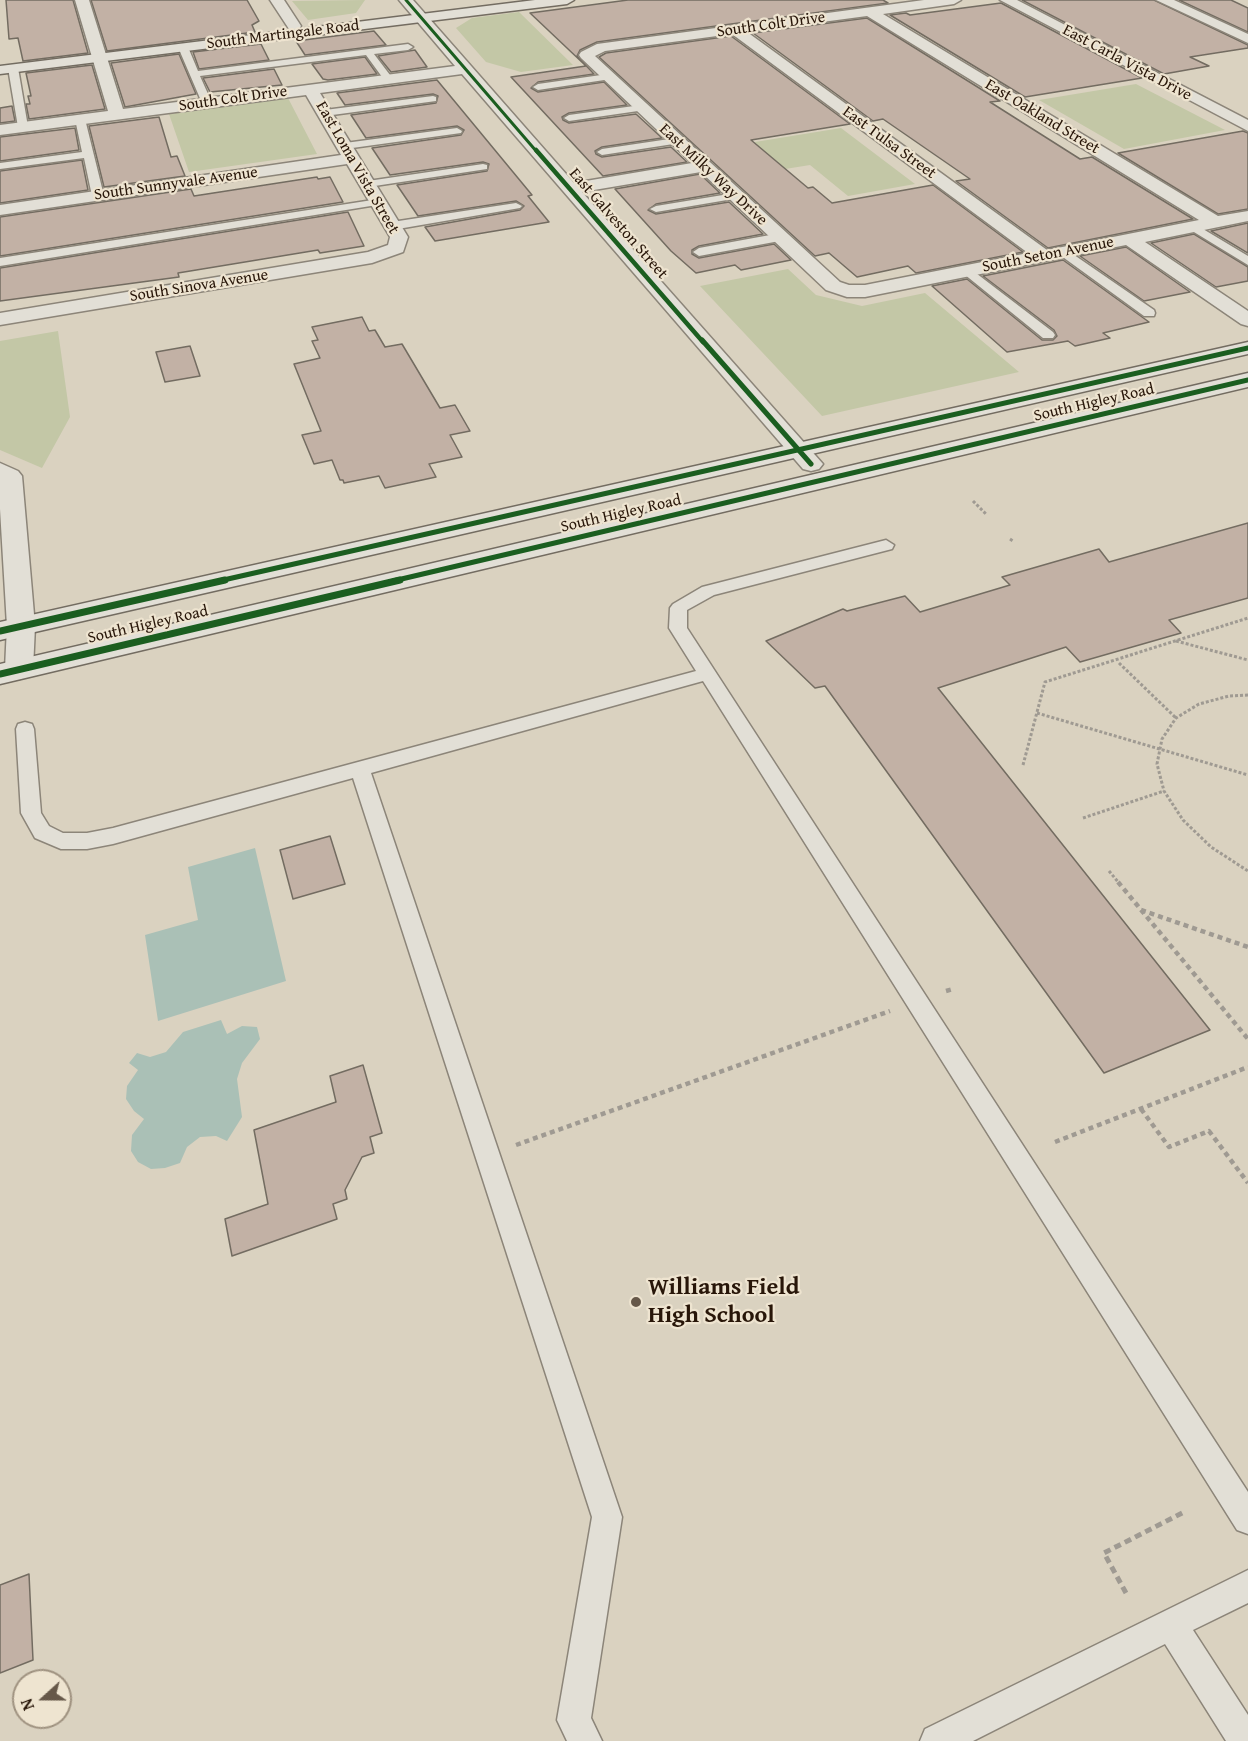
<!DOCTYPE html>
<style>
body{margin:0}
#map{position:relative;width:1248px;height:1741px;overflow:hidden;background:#dad2c0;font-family:"Gentium Book Plus",serif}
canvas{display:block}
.north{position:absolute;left:12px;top:1669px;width:60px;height:60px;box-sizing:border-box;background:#eee4d0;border:2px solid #9f9280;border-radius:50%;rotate:249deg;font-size:16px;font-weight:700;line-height:24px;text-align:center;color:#281609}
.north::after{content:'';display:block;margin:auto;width:21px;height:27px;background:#665849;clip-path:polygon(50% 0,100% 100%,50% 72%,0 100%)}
</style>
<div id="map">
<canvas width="1248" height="1741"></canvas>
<div class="north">N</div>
</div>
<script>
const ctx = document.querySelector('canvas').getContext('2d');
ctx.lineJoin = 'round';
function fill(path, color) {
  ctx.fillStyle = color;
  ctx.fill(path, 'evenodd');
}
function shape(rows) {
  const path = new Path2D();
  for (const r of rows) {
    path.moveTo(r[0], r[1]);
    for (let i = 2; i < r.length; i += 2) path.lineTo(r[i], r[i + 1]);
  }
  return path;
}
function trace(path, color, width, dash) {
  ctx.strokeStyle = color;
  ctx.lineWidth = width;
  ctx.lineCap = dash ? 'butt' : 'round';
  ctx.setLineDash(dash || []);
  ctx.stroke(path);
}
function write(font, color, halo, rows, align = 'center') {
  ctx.font = font + ' "Gentium Book Plus",serif';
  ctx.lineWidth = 4.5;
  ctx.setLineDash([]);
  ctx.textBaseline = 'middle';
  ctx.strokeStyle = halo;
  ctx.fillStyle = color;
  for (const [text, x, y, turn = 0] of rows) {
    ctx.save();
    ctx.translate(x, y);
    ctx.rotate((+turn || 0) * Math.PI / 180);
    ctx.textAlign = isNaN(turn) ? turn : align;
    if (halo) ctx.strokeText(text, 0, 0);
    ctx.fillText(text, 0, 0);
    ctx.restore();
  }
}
fill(shape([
 [365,0,356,13,308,20,292,1],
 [519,12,573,65,521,72,486,62,456,28,472,18],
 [1136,84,1225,130,1124,149,1039,100],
 [288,98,317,154,189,172,169,114],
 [841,128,915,184,848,196,810,165,742,176,712,149],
 [788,269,816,295,862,306,925,293,1019,372,822,416,700,286],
 [58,331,70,417,42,468,0,450,0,341]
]), '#c3c7a6');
fill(shape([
 [255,848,286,981,158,1021,145,935,198,920,188,867],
 [221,1020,227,1034,242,1026,257,1027,260,1039,242,1063,237,1079,242,1117,227,1141,216,1136,200,1137,187,1147,180,1163,165,1168,151,1169,138,1162,131,1151,132,1135,144,1119,134,1111,126,1099,127,1086,138,1070,129,1063,137,1053,150,1057,166,1052,183,1032]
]), '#aac0b6');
const building = shape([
 [6,0,73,0,88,53,23,61,18,38,9,39,6,0],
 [91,0,247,0,259,21,252,25,255,32,107,51,91,0],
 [628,0,883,0,888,3,597,42,580,50,577,56,594,74,538,82,531,88,538,92,604,82,627,105,569,113,562,117,563,120,569,123,636,114,662,138,602,147,595,151,596,154,602,157,671,147,687,162,603,176,511,77,586,66,530,13,628,0],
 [1022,0,1154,0,1248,45,1248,48,1190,57,1209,66,1164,74,1022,0],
 [1179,0,1231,0,1248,8,1248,32,1179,0],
 [1001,3,1142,78,1025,97,890,15,906,13,910,15,1001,3],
 [867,18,1000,101,990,102,1080,159,1092,157,1193,219,1048,248,956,181,970,179,883,119,873,121,753,33,867,18],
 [374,31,386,45,305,55,296,41,374,31],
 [731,36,850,124,751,140,808,188,813,187,832,203,933,185,1023,252,916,273,908,266,857,277,829,253,815,256,599,57,606,53,731,36],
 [261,44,269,60,199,69,193,52,261,44],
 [415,50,427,67,391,72,378,56,415,50],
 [179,54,196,94,125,107,111,63,179,54],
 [365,57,377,74,328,80,323,79,312,64,365,57],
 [92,65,105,109,29,119,26,104,30,104,28,96,31,96,26,73,92,65],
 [274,69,282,85,210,92,203,78,274,69],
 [437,80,532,195,528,196,549,222,435,241,425,227,520,210,524,206,516,201,418,216,397,185,487,171,489,164,483,162,390,175,372,148,461,135,464,130,457,126,366,138,351,115,436,103,438,96,433,94,345,105,337,93,437,80],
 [12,106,15,121,0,123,0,108,12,106],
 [159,117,171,157,177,156,185,176,104,187,89,126,159,117],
 [75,128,79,150,0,161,0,137,75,128],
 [1243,131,1248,133,1248,209,1218,214,1118,153,1243,131],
 [82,160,88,190,0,203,0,171,82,160],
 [700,174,720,193,656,204,648,210,656,214,729,202,763,234,699,246,692,250,692,254,699,258,774,244,791,260,741,270,735,265,696,273,671,251,615,189,700,174],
 [317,177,318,179,330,177,343,202,0,256,0,217,191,189,194,196,317,177],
 [348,212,364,246,320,253,318,250,178,273,179,277,0,301,0,268,348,212],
 [1248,223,1248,253,1211,231,1248,223],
 [1194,234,1248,267,1248,281,1216,287,1151,243,1194,234],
 [1126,247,1190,292,1144,301,1080,256,1126,247],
 [1063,260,1149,322,1103,333,1110,338,1075,346,1068,341,1007,352,932,286,967,279,1042,340,1053,340,1057,336,1054,330,983,276,1063,260],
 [362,317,369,331,375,330,385,347,402,344,440,408,455,405,470,431,450,435,462,457,429,464,436,477,385,488,379,476,344,483,343,480,340,480,332,460,314,464,302,435,321,431,294,364,320,358,312,341,318,340,312,327,362,317],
 [190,346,200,376,165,382,156,352,190,346],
 [1248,523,1248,598,1169,620,1181,633,1080,662,1066,647,938,688,1210,1030,1104,1073,825,686,815,688,766,641,843,609,847,611,905,596,920,612,1010,585,1002,577,1099,549,1109,562,1248,523],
 [330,836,345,884,293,899,280,850,330,836],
 [363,1065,382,1133,370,1137,374,1153,362,1157,345,1190,347,1199,333,1204,337,1219,232,1256,225,1219,268,1204,254,1130,336,1102,330,1076,363,1065],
 [29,1574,33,1660,0,1673,0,1585,29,1574]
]);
fill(building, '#c2b1a5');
trace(building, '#736c61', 1.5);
const lane = shape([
 [183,44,188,47,198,71,408,44,413,47,408,50,374,54,393,79,388,82,385,81,366,55,200,76,212,103,207,106,202,103,178,47,183,44],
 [13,65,18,68,28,127,23,130,18,127,8,68,13,65],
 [608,74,611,75,611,79,538,90,533,87,538,84,608,74],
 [433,96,436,97,436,101,325,116,320,113,325,110,433,96],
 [641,105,646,108,645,110,569,121,564,118,569,115,641,105],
 [76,117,85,119,104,196,102,198,94,198,92,196,84,158,0,169,0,163,82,152,75,119,76,117],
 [457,128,462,131,461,133,345,149,340,146,345,143,457,128],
 [676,138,680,139,680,143,602,155,597,152,602,149,676,138],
 [483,164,487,165,487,169,368,187,362,184,368,181,483,164],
 [735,193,741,196,739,198,656,212,650,209,656,206,735,193],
 [379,199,383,200,383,204,0,266,0,258,379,199],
 [516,203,522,206,520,208,392,230,386,226,392,222,516,203],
 [1193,223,1248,256,1248,265,1189,229,1187,227,1193,223],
 [781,233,787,237,785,240,699,256,693,252,699,248,781,233],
 [1064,248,1154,310,1155,313,1154,316,1144,316,1060,255,1058,252,1064,248],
 [968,267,1053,332,1055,335,1053,338,1043,338,964,274,962,271,964,268,968,267],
 [886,540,894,545,892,549,714,595,687,610,687,628,1248,1492,1248,1534,1237,1530,703,681,371,773,622,1517,591,1718,602,1741,567,1741,557,1720,592,1517,353,778,113,844,87,849,61,849,35,838,21,813,16,729,18,724,25,722,32,724,34,729,41,813,49,826,63,833,87,833,113,828,696,671,669,628,670,608,673,604,702,587,886,540],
 [1248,1570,1248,1603,1193,1630,1248,1715,1248,1741,1226,1741,1165,1644,973,1741,920,1741,925,1729,1248,1570]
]);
const street = shape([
 [75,0,89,0,123,109,455,66,399,0,413,0,574,183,692,163,581,58,579,55,581,52,597,44,924,0,961,0,954,4,883,14,1218,216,1248,211,1248,221,1145,242,1248,311,1248,326,1241,324,1126,245,865,297,847,297,826,290,701,172,582,192,823,464,819,469,811,471,803,469,462,74,320,93,408,237,403,252,372,263,0,325,0,313,368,252,388,245,390,237,347,164,0,215,0,205,341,155,306,95,0,135,0,125,108,111,75,0],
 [867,16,1199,220,1047,250,747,32,867,16],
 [732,34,1028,253,865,285,849,285,840,282,595,56,605,51,732,34],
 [270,0,284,0,301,26,299,29,289,29,270,0],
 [1000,0,1017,0,1248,120,1248,131,1000,0],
 [1156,0,1174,0,1248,34,1248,43,1156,0],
 [0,463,18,471,22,476,35,626,33,669,29,676,19,679,9,676,5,669,7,626,0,509,0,463]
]);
const secondary = shape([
 [535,0,574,0,567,4,0,74,0,66,535,0],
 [1248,342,1248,354,0,640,0,622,1248,342],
 [1248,373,1248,387,0,684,0,664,1248,373]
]);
trace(lane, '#8c8579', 3);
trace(street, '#8c8579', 3);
trace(secondary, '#736c61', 3);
trace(shape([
 [973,501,986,514],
 [1010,539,1013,541],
 [1176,641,1248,660],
 [1119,663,1176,718],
 [1248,695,1229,696,1199,704,1176,718,1162,739,1157,764,1164,791,1183,820,1211,847,1248,871],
 [1037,713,1248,775],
 [1023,765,1045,682,1248,618],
 [1083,818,1164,791],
 [1109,871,1119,883]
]), '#9f9a92', 3, [3, 2]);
trace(shape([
 [1118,882,1248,1039],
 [1141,910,1248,947],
 [946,991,953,989],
 [1141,1109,1169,1147,1209,1131,1248,1183],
 [1055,1142,1248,1067],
 [516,1145,890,1011]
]), '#9f9a92', 4.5, [5, 4]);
trace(shape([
 [1126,1593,1104,1553,1186,1511]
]), '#9f9a92', 5, [7, 4.5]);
fill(lane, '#e2dfd6');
fill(street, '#e2dfd6');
fill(secondary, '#e2dfd6');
trace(shape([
 [406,0,537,152]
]), '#1b5e20', 3);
trace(shape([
 [536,150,703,342]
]), '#1b5e20', 4.5);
trace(shape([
 [702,340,811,464],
 [219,581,1248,348],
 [393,581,1248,380]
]), '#1b5e20', 5);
trace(shape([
 [0,631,225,580],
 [0,674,400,580]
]), '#1b5e20', 7);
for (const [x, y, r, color] of [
 [636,1302,6,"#665849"]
]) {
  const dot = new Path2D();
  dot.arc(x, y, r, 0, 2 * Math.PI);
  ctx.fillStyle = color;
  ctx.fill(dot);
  trace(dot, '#eee4d0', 2);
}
write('16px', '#281609', '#eee4d0', [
 ["South Colt Drive",771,25,-8],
 ["South Martingale Road",283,35,-7],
 ["East Carla Vista Drive",1127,63,28],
 ["South Colt Drive",233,99,-8],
 ["East Oakland Street",1042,117,31],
 ["East Tulsa Street",889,143,36],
 ["East Loma Vista Street",357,168,60],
 ["East Milky Way Drive",713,175,43],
 ["South Sunnyvale Avenue",176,184,-8],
 ["East Galveston Street",618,224,49],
 ["South Seton Avenue",1048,255,-11],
 ["South Sinova Avenue",199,286,-9],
 ["South Higley Road",1094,403,-13],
 ["South Higley Road",621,514,-13],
 ["South Higley Road",148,625,-13]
]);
write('bold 24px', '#281609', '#eee4d0', [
 ["Williams Field",648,1288],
 ["High School",648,1316]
], 'left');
</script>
